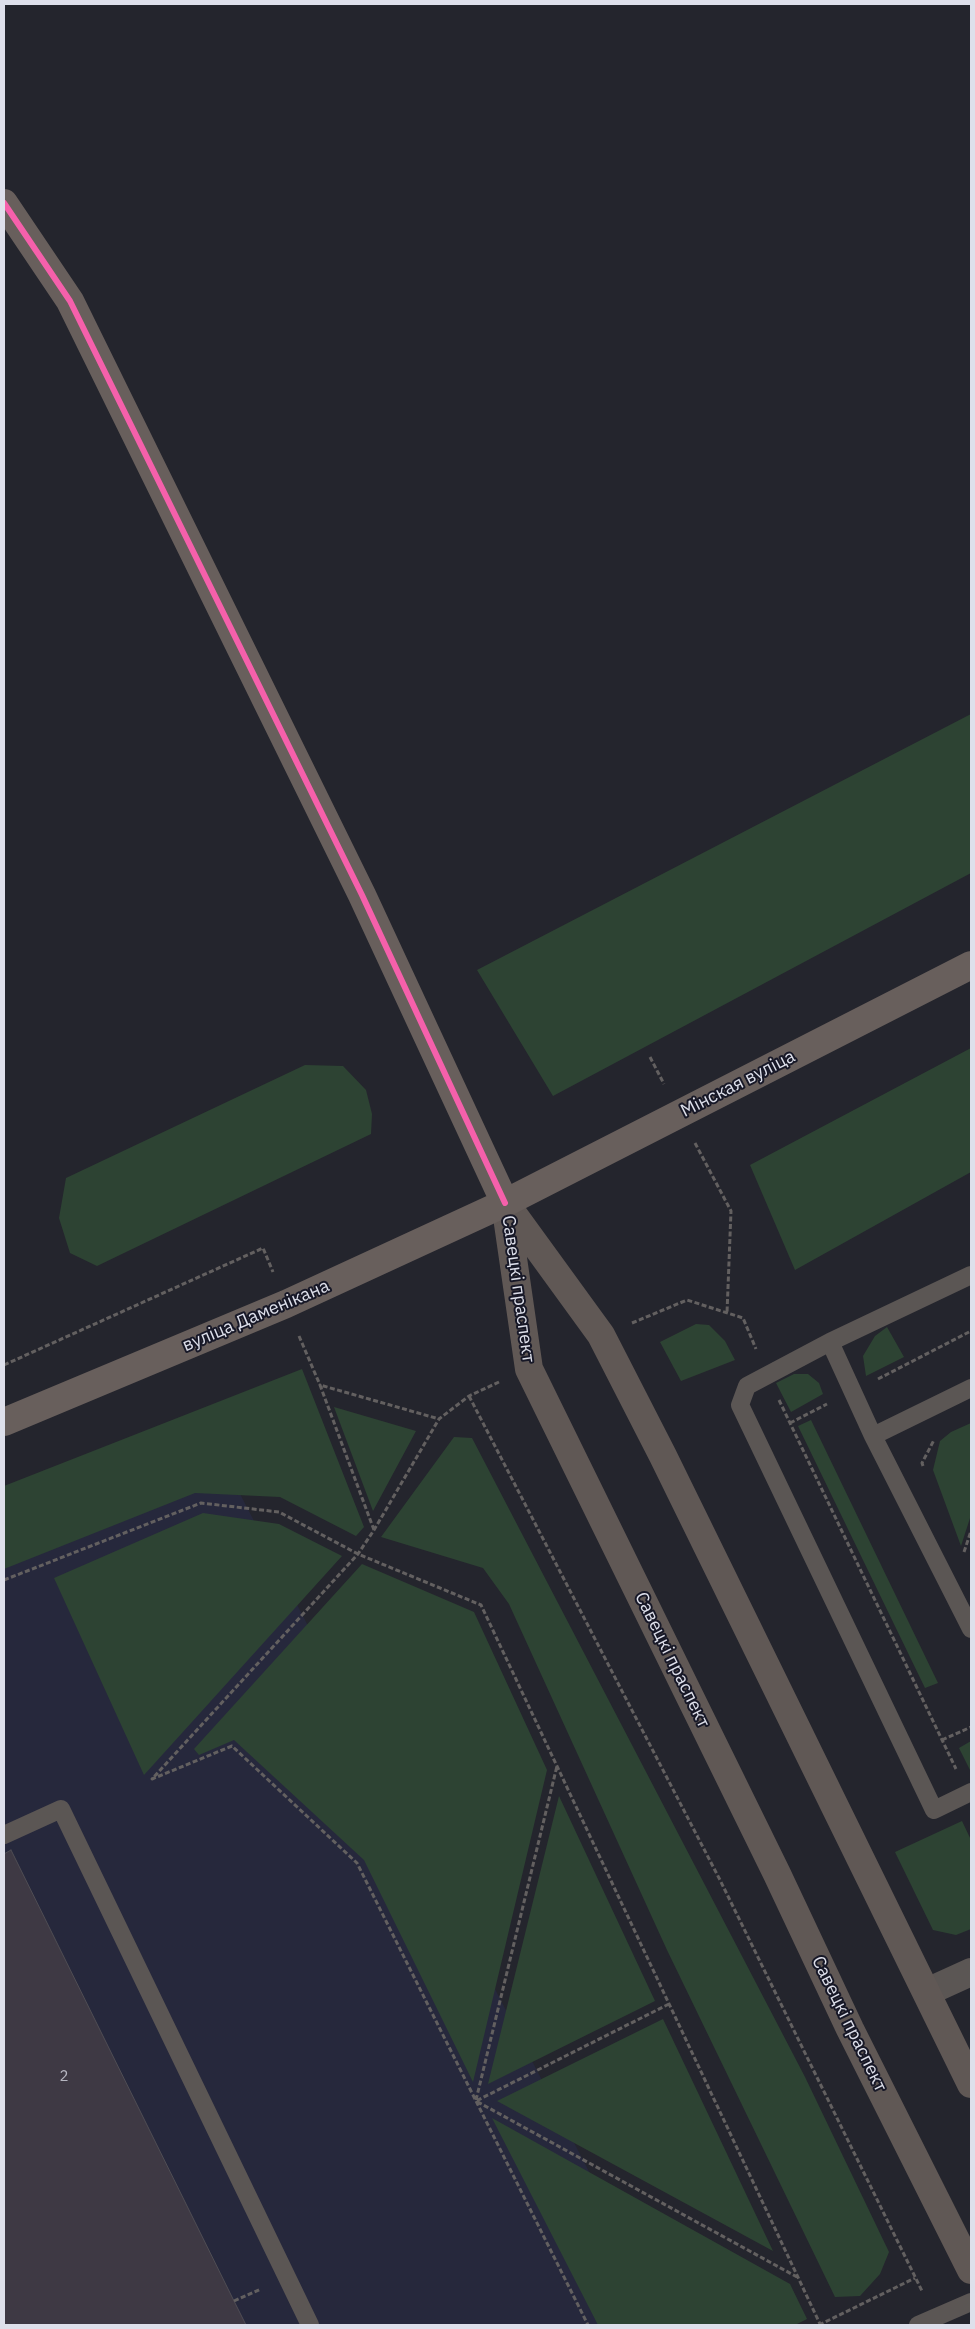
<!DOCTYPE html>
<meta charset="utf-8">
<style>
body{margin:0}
#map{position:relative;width:975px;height:2329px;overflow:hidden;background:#24252d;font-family:"IBM Plex Sans",sans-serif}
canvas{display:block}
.frame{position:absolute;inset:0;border:5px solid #dee0eb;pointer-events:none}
</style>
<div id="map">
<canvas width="975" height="2329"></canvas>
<div class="frame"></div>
</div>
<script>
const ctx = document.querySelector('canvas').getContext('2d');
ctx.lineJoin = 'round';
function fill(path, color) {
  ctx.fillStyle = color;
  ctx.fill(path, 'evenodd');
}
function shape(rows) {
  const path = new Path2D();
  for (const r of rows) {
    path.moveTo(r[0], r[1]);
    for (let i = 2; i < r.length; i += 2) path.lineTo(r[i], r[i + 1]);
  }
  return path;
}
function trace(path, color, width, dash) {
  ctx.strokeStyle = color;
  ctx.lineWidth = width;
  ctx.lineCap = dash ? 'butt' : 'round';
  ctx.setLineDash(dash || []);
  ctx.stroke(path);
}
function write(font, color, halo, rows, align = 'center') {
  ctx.font = font + ' "IBM Plex Sans",sans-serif';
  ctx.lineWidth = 4;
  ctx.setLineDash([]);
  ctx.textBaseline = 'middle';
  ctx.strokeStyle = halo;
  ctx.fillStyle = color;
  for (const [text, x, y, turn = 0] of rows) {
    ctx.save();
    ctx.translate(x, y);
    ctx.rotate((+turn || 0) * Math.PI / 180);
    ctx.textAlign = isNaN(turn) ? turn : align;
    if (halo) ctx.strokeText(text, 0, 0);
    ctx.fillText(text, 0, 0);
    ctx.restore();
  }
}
fill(shape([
 [218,1451,668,2325,4,2325,4,1535]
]), '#26283c');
fill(shape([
 [971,714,971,873,553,1096,477,970],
 [971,1048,971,1172,795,1270,750,1165],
 [305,1065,343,1066,366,1090,372,1114,371,1134,97,1266,70,1253,59,1218,66,1178],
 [696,1324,709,1325,725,1341,735,1360,681,1381,660,1342],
 [887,1327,904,1357,866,1376,863,1356,875,1336],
 [302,1369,364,1527,356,1536,280,1497,195,1493,4,1569,4,1486],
 [794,1374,808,1374,819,1383,823,1394,791,1412,776,1383],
 [334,1407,416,1431,373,1511],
 [811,1420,938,1683,925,1688,798,1426],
 [971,1423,971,1515,961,1546,933,1470,940,1441,951,1432],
 [454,1437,472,1438,805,2077,889,2252,880,2274,860,2296,835,2297,667,1950,509,1604,483,1568,381,1537],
 [203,1513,279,1524,342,1556,144,1775,54,1578],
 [362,1564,474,1612,547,1770,473,2082,364,1860,234,1740,199,1755,194,1749],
 [971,1741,971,1769,970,1770,959,1748],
 [559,1796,655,2001,488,2084],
 [962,1821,971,1840,971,1929,956,1935,933,1930,895,1852],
 [663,2019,773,2251,497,2101],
 [492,2118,790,2284,807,2319,795,2325,598,2325]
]), '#2d4333');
const building = shape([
 [11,1850,234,2301,246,2325,4,2325,4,1854,11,1850]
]);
fill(building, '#3e3944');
trace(building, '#4f4d54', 1);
trace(shape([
 [650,1057,664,1084],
 [695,1143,731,1211,727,1313],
 [632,1323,687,1300,743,1318,756,1349],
 [299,1336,320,1385],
 [4,1365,263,1248,273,1272],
 [878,1379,971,1331],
 [499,1382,469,1396,439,1419,374,1530,358,1554,152,1779,232,1746,357,1863,588,2325],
 [469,1396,720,1880,922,2291],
 [779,1400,956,1769],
 [790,1423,827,1404],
 [923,1466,922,1463,934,1440],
 [374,1530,320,1385,439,1419],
 [964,1552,971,1531],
 [4,1580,201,1503,279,1512,358,1554,481,1605,820,2324],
 [942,1740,971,1727],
 [669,2004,476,2101,797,2277],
 [476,2100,557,1766],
 [234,2301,261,2289],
 [819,2325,915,2278]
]), '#636060', 3, [5, 2.5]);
trace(shape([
 [971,1275,830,1342,747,1386,740,1405,934,1810,971,1792],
 [830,1342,873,1436],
 [971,1388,873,1436,971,1629],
 [4,1835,61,1809,310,2325],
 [918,2325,971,2302]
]), '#5b5654', 18);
trace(shape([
 [927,1992,971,1972]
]), '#5b5654', 28);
trace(shape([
 [505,1203,529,1369,777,1874,850,2029,971,2270],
 [508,1207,601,1335,663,1456,971,2084]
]), '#605855', 28);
trace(shape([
 [4,203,70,301,362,895,505,1203],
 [4,1422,286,1304,505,1203,971,965]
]), '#685f5c', 28);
trace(shape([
 [4,203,70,301,362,895,505,1203]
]), '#f560ab', 6);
write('15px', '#b6b6c1', null, [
 ["2",64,2077]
]);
write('18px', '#dee0eb', '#171827', [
 ["Мінская вуліца",738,1084,-27],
 ["Савецкі праспект",518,1289,82],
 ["вуліца Даменікана",256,1316,-23],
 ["Савецкі праспект",672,1660,64],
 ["Савецкі праспект",849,2024,64]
]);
</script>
